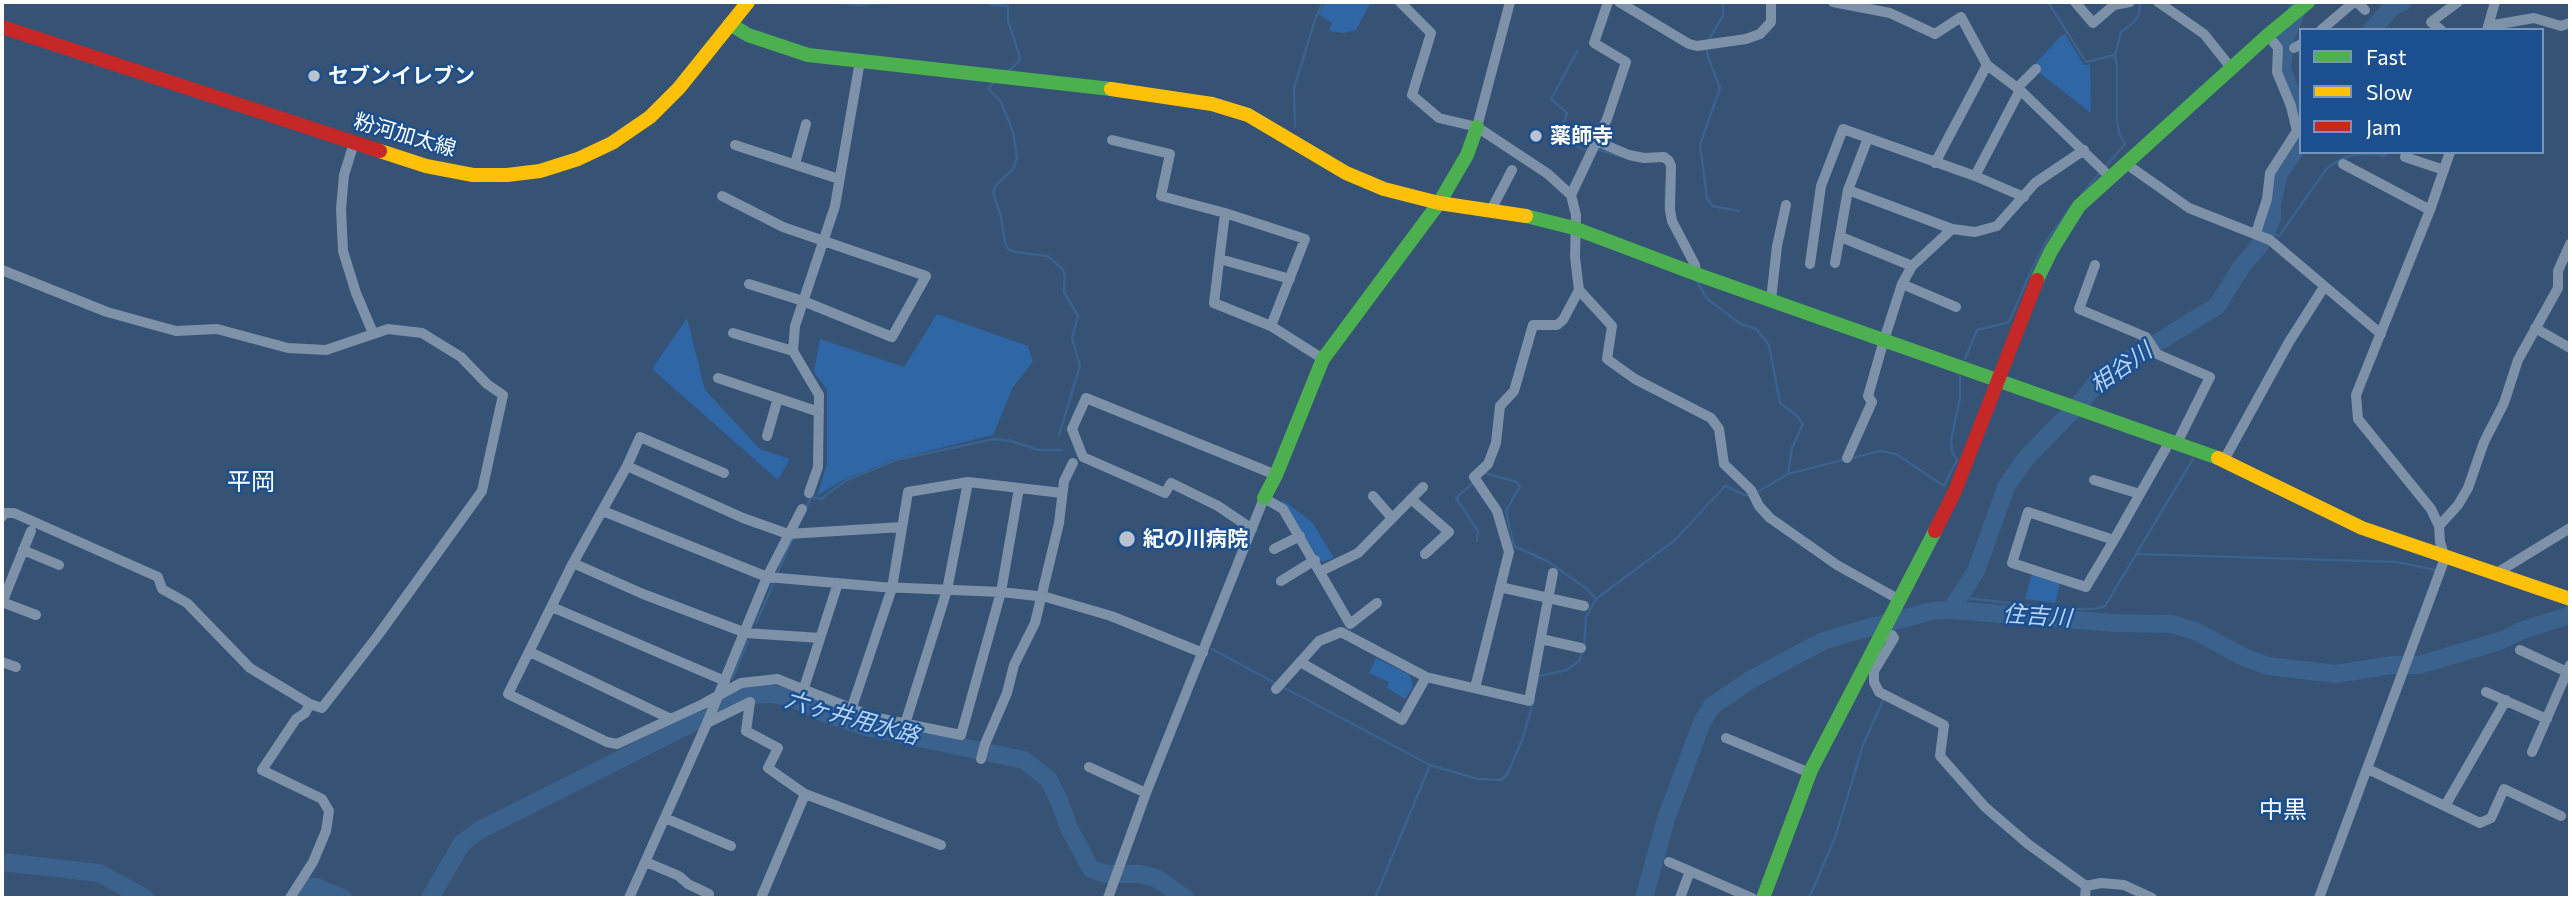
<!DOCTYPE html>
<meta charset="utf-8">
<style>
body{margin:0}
#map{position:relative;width:2572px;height:900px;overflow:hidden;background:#365274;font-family:Commissioner,sans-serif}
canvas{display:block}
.frame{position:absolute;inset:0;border:4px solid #fff;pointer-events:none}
.legend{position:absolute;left:2299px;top:28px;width:245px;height:126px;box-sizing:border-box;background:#1b4f8f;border:2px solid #7695bc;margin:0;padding:9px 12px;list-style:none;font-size:21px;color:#fff}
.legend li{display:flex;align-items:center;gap:14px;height:35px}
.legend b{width:35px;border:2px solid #7695bc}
</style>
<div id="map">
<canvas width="2572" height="900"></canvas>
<div class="frame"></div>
<ul class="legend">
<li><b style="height:9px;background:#4caf50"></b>Fast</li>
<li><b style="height:9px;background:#ffc107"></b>Slow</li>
<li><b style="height:9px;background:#c62828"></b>Jam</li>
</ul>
</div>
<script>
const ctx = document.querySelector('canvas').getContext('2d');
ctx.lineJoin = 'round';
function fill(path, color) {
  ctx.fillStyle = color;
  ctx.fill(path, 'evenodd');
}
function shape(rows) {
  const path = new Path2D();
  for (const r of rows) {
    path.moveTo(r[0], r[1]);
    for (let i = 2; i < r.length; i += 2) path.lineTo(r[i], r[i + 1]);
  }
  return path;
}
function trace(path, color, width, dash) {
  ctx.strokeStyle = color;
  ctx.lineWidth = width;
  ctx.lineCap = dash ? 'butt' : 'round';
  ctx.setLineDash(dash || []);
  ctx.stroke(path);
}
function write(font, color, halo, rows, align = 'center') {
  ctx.font = font + ' Commissioner,"Noto Sans JP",sans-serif';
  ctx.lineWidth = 5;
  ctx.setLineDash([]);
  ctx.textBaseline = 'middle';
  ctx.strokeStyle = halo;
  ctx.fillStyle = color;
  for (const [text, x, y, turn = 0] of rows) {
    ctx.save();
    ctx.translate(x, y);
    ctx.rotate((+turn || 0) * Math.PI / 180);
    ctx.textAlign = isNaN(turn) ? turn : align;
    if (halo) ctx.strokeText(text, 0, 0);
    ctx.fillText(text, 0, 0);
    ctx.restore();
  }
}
fill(shape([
 [1326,2,1371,2,1356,30,1344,33,1329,31,1332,23,1318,14],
 [2065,34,2084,65,2090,64,2091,113,2032,67,2060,37],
 [937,314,1028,346,1033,362,1013,387,993,435,896,459,843,480,817,496,827,464,827,390,814,372,820,339,904,367],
 [687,318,705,390,760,449,790,459,778,480,652,369],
 [1280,498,1312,522,1334,558,1321,562],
 [2032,574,2060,584,2055,603,2025,599],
 [1376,658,1410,675,1413,687,1405,699,1387,688,1389,682,1369,673]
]), '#2f66a5');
trace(shape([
 [832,2,856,5,896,2],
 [990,2,992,5,1008,6,1008,21,1019,54,1020,60,1007,73],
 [2048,2,2086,62,2115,55,2117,65,2117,120,2119,133,2125,144,2081,195],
 [1707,43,1723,16,1723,2],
 [1707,49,1708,57,1720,88,1700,145,1707,198,1712,206,1739,211],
 [1578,50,1551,99,1567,113,1559,139,1588,151],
 [2115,55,2121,32,2133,23,2139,15,2140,2],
 [996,81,988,88,1001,102,1013,132,1017,158,1013,169,996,185,993,192,1001,217,1005,243,1008,249,1015,252,1048,256,1063,270,1065,276,1064,292,1078,316,1072,338,1080,366,1059,435],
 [1295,127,1294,88,1316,17,1323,2],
 [1595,149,1622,157],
 [1666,182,1665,205,1668,220],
 [2266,231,2279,236,2327,168,2341,159,2353,155,2375,154,2384,156,2389,152],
 [1696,280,1707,299,1741,324,1756,329,1769,345,1780,403,1796,415,1803,424,1792,448,1788,474],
 [1965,359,1977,330,2009,322,2031,271,2047,240,2070,208],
 [1852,458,1880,451,1896,454,1944,486,1957,460,1952,452,1951,440,1960,398,1960,376],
 [1485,473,1516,482,1520,486,1506,511,1514,546,1547,561,1587,589,1596,599],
 [1474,482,1456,498,1478,531,1477,541],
 [805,510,811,497,821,499,845,481,896,460,994,439,1011,441,1039,450,1062,450],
 [2136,554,2397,562,2435,570],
 [777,574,793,538],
 [1959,597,2058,609,2094,609,2105,606,2193,459],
 [756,623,775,580],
 [1212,649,1277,684],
 [732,679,748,641],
 [1537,684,1539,676,1567,670,1579,661,1584,649,1586,617,1596,599,1675,540,1725,486,1745,495,1754,494,1788,474,1846,459],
 [1283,687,1430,765],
 [1375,898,1430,765,1478,779,1501,780,1507,775,1522,740,1534,700],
 [1809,898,1835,838,1863,745,1884,698]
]), '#3b618d', 2.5);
trace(shape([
 [2299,5,2286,37,2282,68,2301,124],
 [2372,30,2392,7,2403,2],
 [1951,610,1976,571,2006,487,2025,459,2083,400,2100,378,2217,306,2242,266,2260,245,2272,218,2272,204,2279,173,2301,142],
 [2,862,99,873,145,898],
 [297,898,307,887,316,887,343,898],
 [430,898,462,843,480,830,748,695,772,694,792,698,821,712,866,727,1024,760,1049,780,1060,803,1069,828,1091,869,1106,874,1140,874,1156,878,1185,898],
 [1644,898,1666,819,1702,722,1712,706,1750,680,1823,641,1853,632,1932,611,1951,610,2114,623,2172,624,2195,631,2246,658,2268,666,2336,674,2392,665,2419,665,2500,641,2523,630,2570,615]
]), '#3b618d', 18);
trace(shape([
 [1400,2,1431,33,1412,95,1439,118,1477,127,1548,174,1571,195,1576,215,1575,257,1579,290,1612,326,1607,359,1635,379,1711,418,1719,429,1724,464,1751,490,1759,506,1770,518,1837,565,1898,599],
 [1619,2,1689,44,1697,46,1746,39,1760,34,1771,22,1771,2],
 [1833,2,1890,13,1935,34,1961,17,1987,65],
 [2075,2,2093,23,2114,5,2130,2],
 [2158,2,2204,34,2232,69],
 [2357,2,2365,10],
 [2488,26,2534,18,2561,26,2570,23],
 [2321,30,2354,2],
 [2441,30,2431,22,2458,2],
 [2487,30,2495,2],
 [2294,48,2301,44],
 [2017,88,2036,69],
 [1477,127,1510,2],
 [1112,140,1170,154,1161,196,1225,213,1305,239,1271,326,1214,303,1225,213],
 [1596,141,1629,155,1644,158,1664,157,1669,161,1671,166,1670,210,1672,221,1695,265,1696,274],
 [354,143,344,175,341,209,343,251,356,293,373,333],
 [735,145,839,179],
 [2405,157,2444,170],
 [1935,163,1987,65,2020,90,2110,177],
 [2125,163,2189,208,2270,240,2381,334],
 [795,164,806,124],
 [2343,164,2430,210],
 [1975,176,2020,90],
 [1848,190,1952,229],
 [1571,195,1607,119,1626,62,1594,43,1608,2],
 [722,196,783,227,926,276,892,337,803,301,749,284],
 [1491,210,1512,170],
 [2256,233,2267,199,2270,173,2297,131,2291,106,2277,72,2278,48,2268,35],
 [1841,237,1912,266],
 [1220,259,1290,279],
 [1835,263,1848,190,1868,138],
 [1810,264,1821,186,1843,129,1975,176,2024,197],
 [2095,265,2079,309,2146,337,2157,354,2210,377,2177,443],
 [2,270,107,312,176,331,217,329,288,348,326,350,388,329,422,333,461,357,487,384,503,395,482,491,379,634,322,708,310,704,250,668,187,603,162,589,158,577,14,513,4,513,2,517],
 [1902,284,1956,307],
 [1771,300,1777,246,1786,205],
 [1271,326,1323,359],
 [2535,328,2570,348],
 [733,333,793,351],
 [718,378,819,412],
 [767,436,778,398],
 [1847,458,1872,402,1868,396,1884,340,1902,284,1912,266,1952,229,1975,232,1997,226,2035,183,2084,150],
 [2224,460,2289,342,2324,287],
 [627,466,640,437,724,473],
 [2094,480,2140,494],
 [809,493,818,467,819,395,793,351,795,326,835,206,860,61],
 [1373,496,1392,518],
 [1411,499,1449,532,1425,554],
 [603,511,767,577,882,587,1001,592,1046,597,1111,616,1203,653],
 [2439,526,2458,505,2468,488,2484,442,2504,403,2518,360,2558,288,2558,271,2570,244],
 [902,527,788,534,743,518,627,466,573,563,508,694,607,742,617,744,703,704,741,683,777,679,873,717,961,735,1001,592,1019,488],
 [1252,529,1218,506,1171,483,1165,493,1083,457,1072,429,1086,398,1276,475],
 [2114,540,2028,512,2012,563,2086,587,2114,540,2170,441],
 [1274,549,1300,536],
 [23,550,59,565],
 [573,563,643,594,746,633,820,638],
 [1321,571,1358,553,1423,487],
 [2495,574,2570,528],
 [1281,581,1315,560],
 [1500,587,1584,606],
 [2,602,36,615],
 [2,603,31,531],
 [552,607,725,681],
 [1879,638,1892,635,1894,638,1874,671,1874,682,1879,692,1944,725,1940,756,1985,807,2028,844,2086,886,2101,883,2124,885,2152,898],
 [1541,639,1581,648],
 [2520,650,2567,672],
 [530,652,671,719],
 [2,662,16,667],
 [1300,662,1402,720,1426,677],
 [1475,688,1509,552,1497,511,1474,477,1488,464,1496,443,1500,406,1514,391,1533,325,1557,325,1563,320,1579,290],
 [1276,689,1319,641,1341,632,1426,677,1529,701,1553,573],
 [803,691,838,583],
 [2486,692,2547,719],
 [852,707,892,588,908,492,968,482],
 [707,723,750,702,746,731,778,748,768,768,805,794,941,845],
 [905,724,947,590,968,482,1062,493],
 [1726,738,1810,773],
 [2532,752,2570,665],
 [981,759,985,744,1007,693,1014,665,1035,623,1059,523,1064,481,1073,463],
 [1089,767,1146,793],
 [2368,769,2480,823,2491,818,2504,789,2561,816],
 [2445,806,2506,700],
 [665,818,731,846],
 [646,862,679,876,688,884,709,894],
 [1669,862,1752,898],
 [290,898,313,862,326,831,329,811,322,799,262,770,296,719,305,713,310,704],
 [629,898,707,723,767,577,802,509],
 [761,898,805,794],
 [1108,898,1146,793,1264,498,1283,509,1350,624,1377,603],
 [1680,898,1690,871],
 [2085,898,2086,886],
 [2319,898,2445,558,2440,542,2439,526,2431,509,2358,419,2356,395,2430,210,2450,152]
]), '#7d92a8', 10);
trace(shape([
 [730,24,748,35,808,55,1111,89],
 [1526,216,1574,228,1696,274,2218,458],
 [2037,280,2051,251,2079,206,2268,35,2308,2],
 [1264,498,1276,475,1323,359,1439,203,1467,155,1477,127],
 [1763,898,1811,770,1935,531]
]), '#4caf50', 14);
trace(shape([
 [1111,89,1212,104,1248,115,1346,173,1384,189,1439,203,1526,216],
 [380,151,426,166,473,175,507,175,540,171,578,159,612,143,650,117,679,88,748,2],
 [2218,458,2362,528,2570,599]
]), '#ffc107', 14);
trace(shape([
 [2,27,380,151],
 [1935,531,1955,491,2037,280]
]), '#c62828', 14);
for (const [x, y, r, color] of [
 [314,76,7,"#b9c2ce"],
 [1536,136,7,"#b9c2ce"],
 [1127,539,9,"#b9c2ce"]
]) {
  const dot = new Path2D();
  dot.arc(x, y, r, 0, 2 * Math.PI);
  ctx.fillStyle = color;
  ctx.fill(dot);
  trace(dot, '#1b4f8f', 2.5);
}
write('bold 21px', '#fff', '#1b4f8f', [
 ["セブンイレブン",328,76],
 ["薬師寺",1550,136],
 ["紀の川病院",1143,539]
], 'left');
write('21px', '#fff', '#1b4f8f', [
 ["粉河加太線",405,135,16]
]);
write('italic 23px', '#b5d3f5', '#1b4f8f', [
 ["相谷川",2121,368,-35],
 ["住吉川",2037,616,4],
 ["六ヶ井用水路",852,718,16]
]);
write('24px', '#fff', '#1b4f8f', [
 ["平岡",251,482],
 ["中黒",2283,810]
]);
</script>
